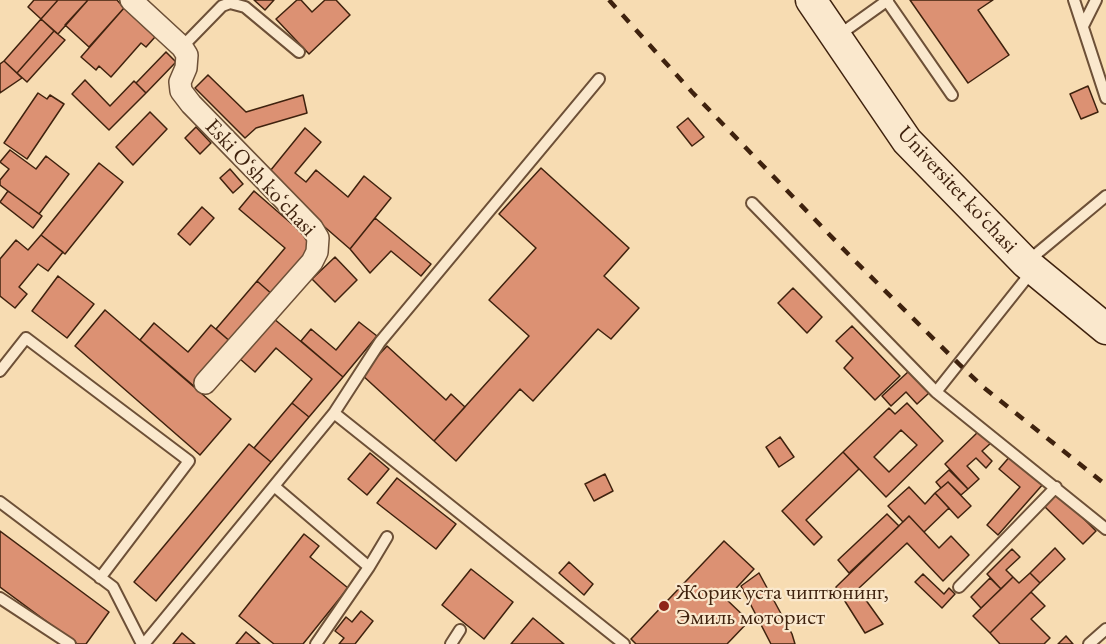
<!DOCTYPE html>
<meta charset="utf-8">
<style>
body{margin:0}
canvas{display:block;background:#f7dcb2}
</style>
<canvas width="1106" height="644"></canvas>
<script>
const ctx = document.querySelector('canvas').getContext('2d');
ctx.lineJoin = 'round';
function fill(path, color) {
  ctx.fillStyle = color;
  ctx.fill(path, 'evenodd');
}
function shape(rows) {
  const path = new Path2D();
  for (const r of rows) {
    path.moveTo(r[0], r[1]);
    for (let i = 2; i < r.length; i += 2) path.lineTo(r[i], r[i + 1]);
  }
  return path;
}
function trace(path, color, width, dash) {
  ctx.strokeStyle = color;
  ctx.lineWidth = width;
  ctx.lineCap = dash ? 'butt' : 'round';
  ctx.setLineDash(dash || []);
  ctx.stroke(path);
}
function write(font, color, halo, rows, align = 'center') {
  ctx.font = font + ' "EB Garamond",serif';
  ctx.lineWidth = 4.5;
  ctx.setLineDash([]);
  ctx.textBaseline = 'middle';
  ctx.strokeStyle = halo;
  ctx.fillStyle = color;
  for (const [text, x, y, turn = 0] of rows) {
    ctx.save();
    ctx.translate(x, y);
    ctx.rotate((+turn || 0) * Math.PI / 180);
    ctx.textAlign = isNaN(turn) ? turn : align;
    if (halo) ctx.strokeText(text, 0, 0);
    ctx.fillText(text, 0, 0);
    ctx.restore();
  }
}
const building = shape([
 [34,0,58,0,41,19,28,7,34,0],
 [58,0,88,0,58,34,41,19,58,0],
 [88,0,117,0,124,8,89,47,65,25,88,0],
 [254,0,274,0,265,10,254,0],
 [297,0,301,0,312,12,325,0,336,0,350,15,309,54,276,19,297,0],
 [910,0,993,0,978,10,1009,55,968,83,910,0],
 [124,8,155,37,146,47,141,43,111,77,99,66,96,70,81,57,124,8],
 [41,19,54,31,17,73,4,61,41,19],
 [54,31,65,40,27,82,17,73,54,31],
 [166,52,176,62,146,93,136,83,166,52],
 [4,61,22,78,0,93,0,64,4,61],
 [208,75,246,112,303,95,307,113,256,128,245,138,195,88,208,75],
 [85,80,110,106,134,81,146,93,109,130,72,94,85,80],
 [1088,86,1098,112,1081,119,1070,94,1088,86],
 [38,93,47,99,50,95,64,104,27,159,4,143,38,93],
 [150,112,167,129,133,165,116,147,150,112],
 [688,118,704,137,692,146,677,127,688,118],
 [196,127,211,143,200,154,185,138,196,127],
 [305,128,321,142,295,173,306,182,316,170,348,197,364,176,391,198,350,249,266,176,305,128],
 [10,150,36,169,46,156,69,174,39,214,0,185,0,180,9,169,0,162,10,150],
 [99,163,123,182,65,254,41,235,99,163],
 [541,168,629,248,604,276,639,308,611,339,598,329,533,401,520,389,456,461,434,441,529,336,489,300,536,248,499,214,541,168],
 [230,169,243,184,233,193,220,178,230,169],
 [8,191,42,216,33,228,0,202,8,191],
 [254,191,316,245,273,295,257,281,285,248,239,209,254,191],
 [202,207,214,218,190,245,178,234,202,207],
 [375,218,431,264,421,276,391,251,370,273,350,249,375,218],
 [41,235,63,252,48,271,38,264,19,287,27,294,15,308,0,296,0,259,16,240,28,250,41,235],
 [335,257,357,280,335,302,312,279,335,257],
 [58,276,94,304,67,338,32,311,58,276],
 [257,281,273,295,232,343,216,329,257,281],
 [793,288,822,317,807,333,778,303,793,288],
 [105,310,231,419,200,455,75,346,105,310],
 [273,318,343,377,309,417,292,403,312,379,276,348,255,372,240,359,273,318],
 [359,322,377,336,343,377,301,341,311,329,336,350,359,322],
 [154,323,188,352,211,325,232,343,195,387,140,340,154,323],
 [852,326,900,376,875,400,844,368,853,358,836,341,852,326],
 [387,346,446,400,451,394,465,407,434,441,361,374,387,346],
 [909,371,929,393,917,404,906,392,891,406,882,396,909,371],
 [292,403,309,417,271,462,254,448,292,403],
 [907,403,943,441,886,497,843,452,889,408,895,414,907,403],
 [901,430,917,445,889,472,874,457,901,430],
 [980,430,992,442,982,451,992,461,986,468,976,458,967,466,979,479,968,489,945,464,980,430],
 [780,437,794,457,779,467,766,447,780,437],
 [249,444,271,462,156,601,134,582,249,444],
 [843,452,859,469,806,520,822,537,814,545,782,511,843,452],
 [370,453,389,469,367,495,348,479,370,453],
 [1012,454,1044,483,998,535,987,525,1020,487,999,469,1012,454],
 [949,470,968,489,961,495,948,482,941,488,936,482,949,470],
 [605,474,613,491,594,501,585,484,605,474],
 [397,478,456,524,436,549,377,503,397,478],
 [948,482,971,506,958,518,935,493,948,482],
 [909,487,925,504,935,493,949,508,924,532,909,516,903,522,888,506,909,487],
 [1057,492,1096,531,1083,544,1044,506,1057,492],
 [887,514,899,526,849,573,838,560,887,514],
 [909,516,939,548,951,536,969,555,943,581,907,543,858,589,883,624,865,633,836,587,909,516],
 [0,531,109,612,86,644,77,644,0,587,0,531],
 [304,534,319,546,310,557,348,588,303,644,274,644,239,616,304,534],
 [724,541,754,569,726,599,749,621,727,644,636,644,631,639,724,541],
 [1055,548,1065,559,1040,583,1030,573,1055,548],
 [1012,549,1020,557,1006,570,1013,577,1001,589,987,574,1012,549],
 [569,562,593,584,584,595,559,573,569,562],
 [471,569,513,602,484,639,442,605,471,569],
 [759,573,792,634,795,644,771,644,741,586,759,573],
 [1030,573,1040,583,990,633,973,616,1013,577,1019,583,1030,573],
 [923,574,944,594,949,588,955,594,942,608,915,582,923,574],
 [990,578,1001,589,981,608,971,597,990,578],
 [1031,592,1045,606,1031,619,1050,638,1044,644,1000,644,990,633,1031,592],
 [361,611,373,621,355,644,339,644,344,638,335,631,346,617,352,622,361,611],
 [533,618,564,644,511,644,533,618],
 [246,632,260,644,236,644,246,632],
 [182,633,195,644,173,644,182,633],
 [1066,636,1073,644,1058,644,1066,636]
]);
fill(building, '#dc9173');
trace(building, '#3f220e', 1.5);
const service = shape([
 [1074,0,1106,98],
 [887,1,952,95],
 [1083,26,1096,0],
 [839,35,888,0],
 [182,47,222,6,230,3,245,7,299,52],
 [752,203,936,392],
 [1028,261,1106,196],
 [1033,270,936,392,1106,529],
 [0,371,26,338,189,461,100,578],
 [334,413,380,342,599,79],
 [274,486,369,567],
 [0,502,113,587,142,644],
 [959,587,1056,487],
 [0,598,70,644],
 [144,644,334,413,624,644],
 [316,644,369,567,387,537],
 [451,644,460,630],
 [1089,644,1106,629]
]);
const minor = shape([
 [131,0,182,47,187,55,186,68,180,82,181,91,191,104,312,228,318,238,317,252,312,262,205,383]
]);
const secondary = shape([
 [811,0,907,141,1026,263,1106,329]
]);
trace(service, '#6d5037', 14);
trace(minor, '#6d5037', 24);
trace(secondary, '#3f220e', 33);
trace(service, '#fae8cd', 10);
trace(minor, '#fae8cd', 21);
trace(secondary, '#fae8cd', 30);
trace(shape([
 [609,0,692,92,852,258,959,364,983,387,1106,485]
]), '#3f220e', 4.5, [10, 10]);
for (const [x, y, r, color] of [
 [664,606,6,"#8f2418"]
]) {
  const dot = new Path2D();
  dot.arc(x, y, r, 0, 2 * Math.PI);
  ctx.fillStyle = color;
  ctx.fill(dot);
  trace(dot, '#fae8cd', 2);
}
write('22px', '#3f220e', '#fae8cd', [
 ["Eski Oʻsh koʻchasi",260,178,47],
 ["Universitet kо‘chasi",957,190,47]
]);
write('22px', '#3f220e', '#fae8cd', [
 ["Жорик уста чиптюнинг,",676,593],
 ["Эмиль моторист",676,618]
], 'left');
</script>
